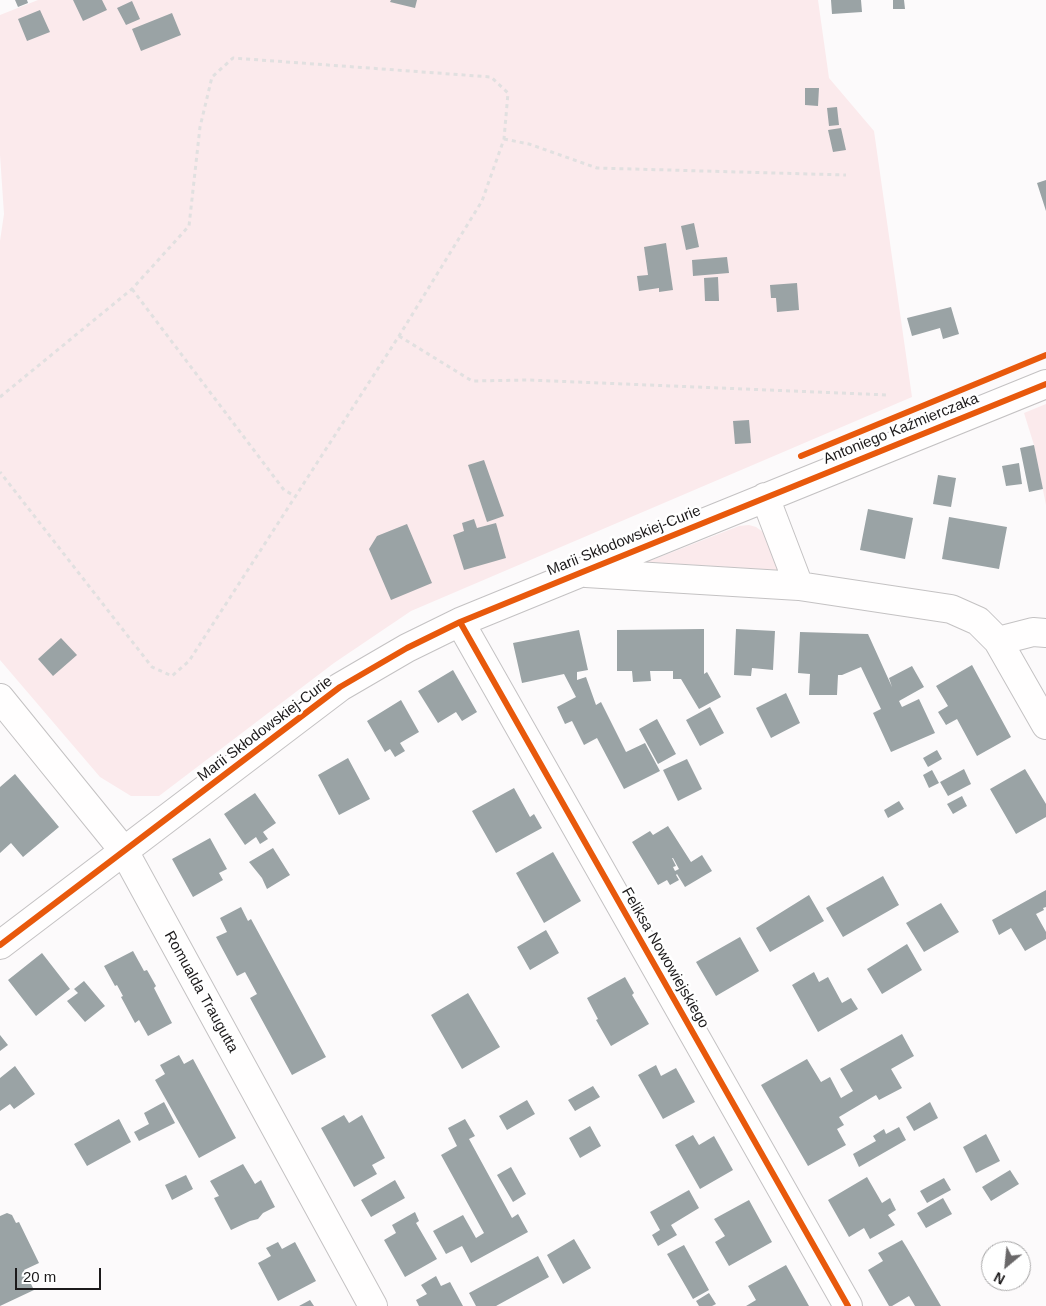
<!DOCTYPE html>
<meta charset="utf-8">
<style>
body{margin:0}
#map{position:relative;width:1046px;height:1306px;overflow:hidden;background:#fcfafb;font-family:Arial,sans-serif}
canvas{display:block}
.north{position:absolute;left:981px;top:1241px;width:50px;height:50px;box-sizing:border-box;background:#fff;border:1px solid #a4a3a4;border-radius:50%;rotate:208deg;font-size:14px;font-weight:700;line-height:20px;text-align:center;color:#1c1a1b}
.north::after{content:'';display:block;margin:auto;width:18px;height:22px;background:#6a6869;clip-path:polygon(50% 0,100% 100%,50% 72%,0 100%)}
.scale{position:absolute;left:15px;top:1268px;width:86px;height:22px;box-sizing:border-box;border:2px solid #1c1a1b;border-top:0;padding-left:6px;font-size:15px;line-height:18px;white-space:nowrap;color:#1c1a1b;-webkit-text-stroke:4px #fff;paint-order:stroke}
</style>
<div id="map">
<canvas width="1046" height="1306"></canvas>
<div class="north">N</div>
<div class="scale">20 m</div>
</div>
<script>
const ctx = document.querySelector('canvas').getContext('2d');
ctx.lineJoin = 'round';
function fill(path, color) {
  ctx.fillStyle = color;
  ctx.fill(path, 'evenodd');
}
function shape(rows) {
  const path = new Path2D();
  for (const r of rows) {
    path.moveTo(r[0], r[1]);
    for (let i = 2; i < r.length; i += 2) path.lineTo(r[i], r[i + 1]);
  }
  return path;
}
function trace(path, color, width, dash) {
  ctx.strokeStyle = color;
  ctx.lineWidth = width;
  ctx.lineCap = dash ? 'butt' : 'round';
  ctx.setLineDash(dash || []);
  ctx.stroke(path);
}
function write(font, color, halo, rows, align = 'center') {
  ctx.font = font + ' Arial,sans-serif';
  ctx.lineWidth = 5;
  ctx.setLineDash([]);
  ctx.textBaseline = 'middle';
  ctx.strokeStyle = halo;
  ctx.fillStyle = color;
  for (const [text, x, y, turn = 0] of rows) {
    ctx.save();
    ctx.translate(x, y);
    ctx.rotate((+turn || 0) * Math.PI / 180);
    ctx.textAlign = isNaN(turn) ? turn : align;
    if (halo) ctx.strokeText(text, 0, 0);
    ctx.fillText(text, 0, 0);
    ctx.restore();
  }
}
fill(shape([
 [38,0,818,0,829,78,874,131,912,397,411,611,334,663,159,796,131,796,100,777,0,660,0,241,4,214,0,155,0,15],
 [1046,404,1046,505,1034,445,1024,413],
 [749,525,756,527,763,532,778,570,647,562,739,526]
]), '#fbeaec');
fill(shape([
 [15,0,27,0,28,3,18,7],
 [73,0,102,0,107,10,83,21],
 [391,0,417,0,415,8,390,2],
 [831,0,861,0,862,12,832,14],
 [893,0,904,0,905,9,893,9],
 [132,1,140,19,126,25,117,8],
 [40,10,50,32,27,41,18,19],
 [172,13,181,35,141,51,132,29],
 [805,88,819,88,818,106,805,105],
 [837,107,839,125,829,126,827,108],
 [841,128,846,150,833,152,828,130],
 [1046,180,1046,211,1037,183],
 [694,223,699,247,686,250,681,226],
 [666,243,673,290,659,292,659,288,639,291,637,276,648,275,644,247],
 [727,257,729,273,693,276,692,260],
 [718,277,719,301,705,301,704,278],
 [797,283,799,310,777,312,776,298,771,298,770,285],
 [951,307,959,334,943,339,940,328,912,336,907,318],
 [749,420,751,443,735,444,733,421],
 [1034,445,1043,489,1029,492,1020,448],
 [484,460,504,516,487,522,468,465],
 [1019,463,1022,484,1006,486,1002,466],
 [938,475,956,478,951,507,933,504],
 [868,509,913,518,905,559,860,550],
 [949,517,1007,527,999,569,942,559],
 [474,519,477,528,496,523,506,558,464,570,453,535,464,531,462,523],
 [407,524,432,583,391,600,369,549,377,536],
 [704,629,704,674,707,672,721,697,699,709,681,679,673,679,673,671,650,671,651,681,633,682,632,671,617,671,617,630],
 [736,629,775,631,773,670,752,668,751,676,734,675],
 [579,630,588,670,577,672,577,680,586,677,596,705,601,702,626,752,645,743,660,771,624,789,597,738,584,745,572,721,565,724,557,707,576,697,564,674,522,683,513,643],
 [800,632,868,634,892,687,889,678,912,666,924,687,899,701,902,707,919,699,935,733,891,752,873,713,881,709,861,667,842,675,838,675,837,695,809,695,810,674,798,673],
 [61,638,77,655,53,676,38,659],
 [972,665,1011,737,977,756,957,719,946,725,938,712,948,706,936,686],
 [453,670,477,712,462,721,456,712,438,723,418,691],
 [786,693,800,723,771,738,756,708],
 [401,700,419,732,400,743,405,751,395,757,390,749,385,752,367,721],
 [710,707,724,733,700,746,686,720],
 [657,719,676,754,658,764,639,729],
 [937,750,942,759,928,767,923,758],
 [348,758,370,799,339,815,318,775],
 [687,759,702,789,678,801,663,770],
 [964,769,971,784,948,796,940,782],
 [1025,769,1046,804,1046,817,1016,834,990,789],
 [932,770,939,783,929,788,923,775],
 [15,774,59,827,23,857,11,843,0,853,0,787],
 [514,788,530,817,534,814,542,828,496,853,472,811],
 [255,793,276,823,263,832,268,839,260,844,256,837,245,845,224,814],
 [962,796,967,806,953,814,947,804],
 [899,801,904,809,888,818,884,810],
 [668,826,691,862,702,855,712,871,685,887,677,874,676,875,679,880,670,885,667,880,658,885,632,842,650,831,653,835],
 [672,858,673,858,679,869,675,871,673,867,676,866],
 [210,838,227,869,219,873,223,880,193,897,172,859],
 [273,848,290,875,267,889,262,878,249,862],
 [553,852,581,901,544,923,516,873],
 [883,876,899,905,843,937,826,908],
 [1046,890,1046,907,1043,908,1044,910,1036,914,1046,932,1046,939,1025,951,1011,928,999,935,992,920],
 [809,895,824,921,770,952,756,928],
 [941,903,959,932,924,952,906,923],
 [241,907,248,921,251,919,326,1057,292,1075,250,998,257,994,245,972,237,976,216,937,227,932,220,918],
 [546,930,559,953,530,970,517,947],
 [740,937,759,971,716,996,696,962],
 [907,944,922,970,882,994,867,969],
 [133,951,144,971,147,970,156,986,154,988,172,1023,148,1036,139,1020,135,1023,121,997,123,996,117,985,115,986,104,966],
 [42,953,70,989,36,1016,8,980],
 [814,972,819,982,828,977,842,1003,851,998,858,1009,818,1032,792,985],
 [625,977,634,993,632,995,649,1024,611,1046,596,1020,598,1019,587,998],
 [84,981,105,1006,85,1022,67,1001,78,993,74,989],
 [468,993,500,1047,462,1069,431,1015],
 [902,1034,914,1056,891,1069,902,1088,879,1100,876,1095,839,1117,844,1125,837,1129,846,1145,808,1166,761,1085,807,1059,821,1082,830,1077,841,1098,853,1091,840,1069],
 [0,1035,8,1045,0,1051],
 [179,1055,184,1064,193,1059,236,1138,199,1158,155,1080,165,1074,160,1065],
 [656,1065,661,1076,676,1068,695,1102,663,1119,638,1075],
 [15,1066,35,1094,14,1109,10,1104,0,1111,0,1078],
 [593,1086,600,1097,575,1111,568,1100],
 [527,1100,535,1114,507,1130,499,1116],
 [164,1102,175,1123,139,1141,134,1132,149,1124,144,1113],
 [930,1102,938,1118,914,1131,906,1117],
 [344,1115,349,1123,362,1115,385,1158,372,1165,377,1174,354,1187,321,1128],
 [119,1119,131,1142,87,1166,74,1144],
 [465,1119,475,1136,469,1139,512,1218,518,1214,528,1232,471,1263,462,1246,446,1254,433,1231,463,1215,476,1238,484,1233,441,1155,457,1146,448,1128],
 [590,1126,601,1146,580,1158,569,1138],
 [899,1127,906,1140,859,1167,853,1154,876,1141,873,1136,884,1129,886,1134],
 [986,1134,1000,1161,976,1173,963,1147],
 [693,1135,699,1145,714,1136,733,1170,700,1189,675,1145],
 [243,1164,255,1184,261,1180,275,1207,263,1213,258,1219,250,1221,231,1230,214,1198,219,1196,210,1181],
 [511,1167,526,1194,513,1202,497,1175],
 [1010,1170,1019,1184,991,1201,982,1187],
 [186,1175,193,1189,172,1200,165,1185],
 [867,1177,882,1203,890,1198,896,1210,888,1215,895,1225,870,1239,864,1228,849,1237,828,1200],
 [944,1178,951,1190,927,1203,920,1191],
 [395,1180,405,1198,371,1217,361,1200],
 [689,1190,699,1208,671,1225,677,1235,658,1246,652,1235,660,1230,650,1212],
 [943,1198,952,1214,926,1228,917,1213],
 [749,1200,772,1242,729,1266,715,1242,725,1236,714,1219],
 [415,1212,419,1221,416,1223,437,1259,405,1277,384,1240,396,1233,392,1225],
 [7,1213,12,1215,16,1223,19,1222,39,1263,24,1270,34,1290,0,1306,0,1216],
 [574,1239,591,1268,563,1284,547,1255],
 [902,1240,907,1248,941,1306,915,1306,909,1296,892,1306,889,1306,868,1270,883,1261,878,1253],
 [278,1242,282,1249,295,1242,316,1281,278,1301,258,1263,271,1256,266,1248],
 [684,1245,709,1290,693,1299,667,1254],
 [538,1256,549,1277,496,1306,476,1306,469,1293],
 [786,1265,809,1306,746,1306,756,1300,748,1286],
 [436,1276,441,1286,450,1282,463,1306,419,1306,416,1300,427,1294,421,1285],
 [709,1293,716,1304,712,1306,699,1306,696,1301],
 [310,1300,314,1306,299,1306]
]), '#9aa3a5');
const minor = shape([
 [765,497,799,586],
 [586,573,799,586,951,609,978,621,998,641,1033,632,1046,633],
 [460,622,848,1306],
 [998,641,1046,725],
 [0,698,124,851,373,1306],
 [0,945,340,687,407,648,460,622,580,573,1046,384]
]);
trace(minor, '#c4c2c3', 30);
trace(shape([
 [504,139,529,144,597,168,846,175],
 [132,289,284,490,295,496],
 [399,336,472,381,529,380,888,395],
 [0,397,132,289,189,226,200,127,212,77,233,58,491,77,508,93,504,139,482,201,399,336,189,661,172,676,152,667,0,472]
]), '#e1e0e0', 3, [4, 4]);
trace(minor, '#fffefe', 28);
trace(shape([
 [801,456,1046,355],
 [460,622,848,1306],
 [0,945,340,687,407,648,460,622,580,573,1046,384]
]), '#e8590c', 6);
write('15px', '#1c1a1b', '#fff', [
 ["Antoniego Kaźmierczaka",901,429,-22],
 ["Marii Skłodowskiej-Curie",624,541,-22],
 ["Marii Skłodowskiej-Curie",265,729,-37],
 ["Feliksa Nowowiejskiego",665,958,60],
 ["Romualda Traugutta",201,992,61]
]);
</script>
